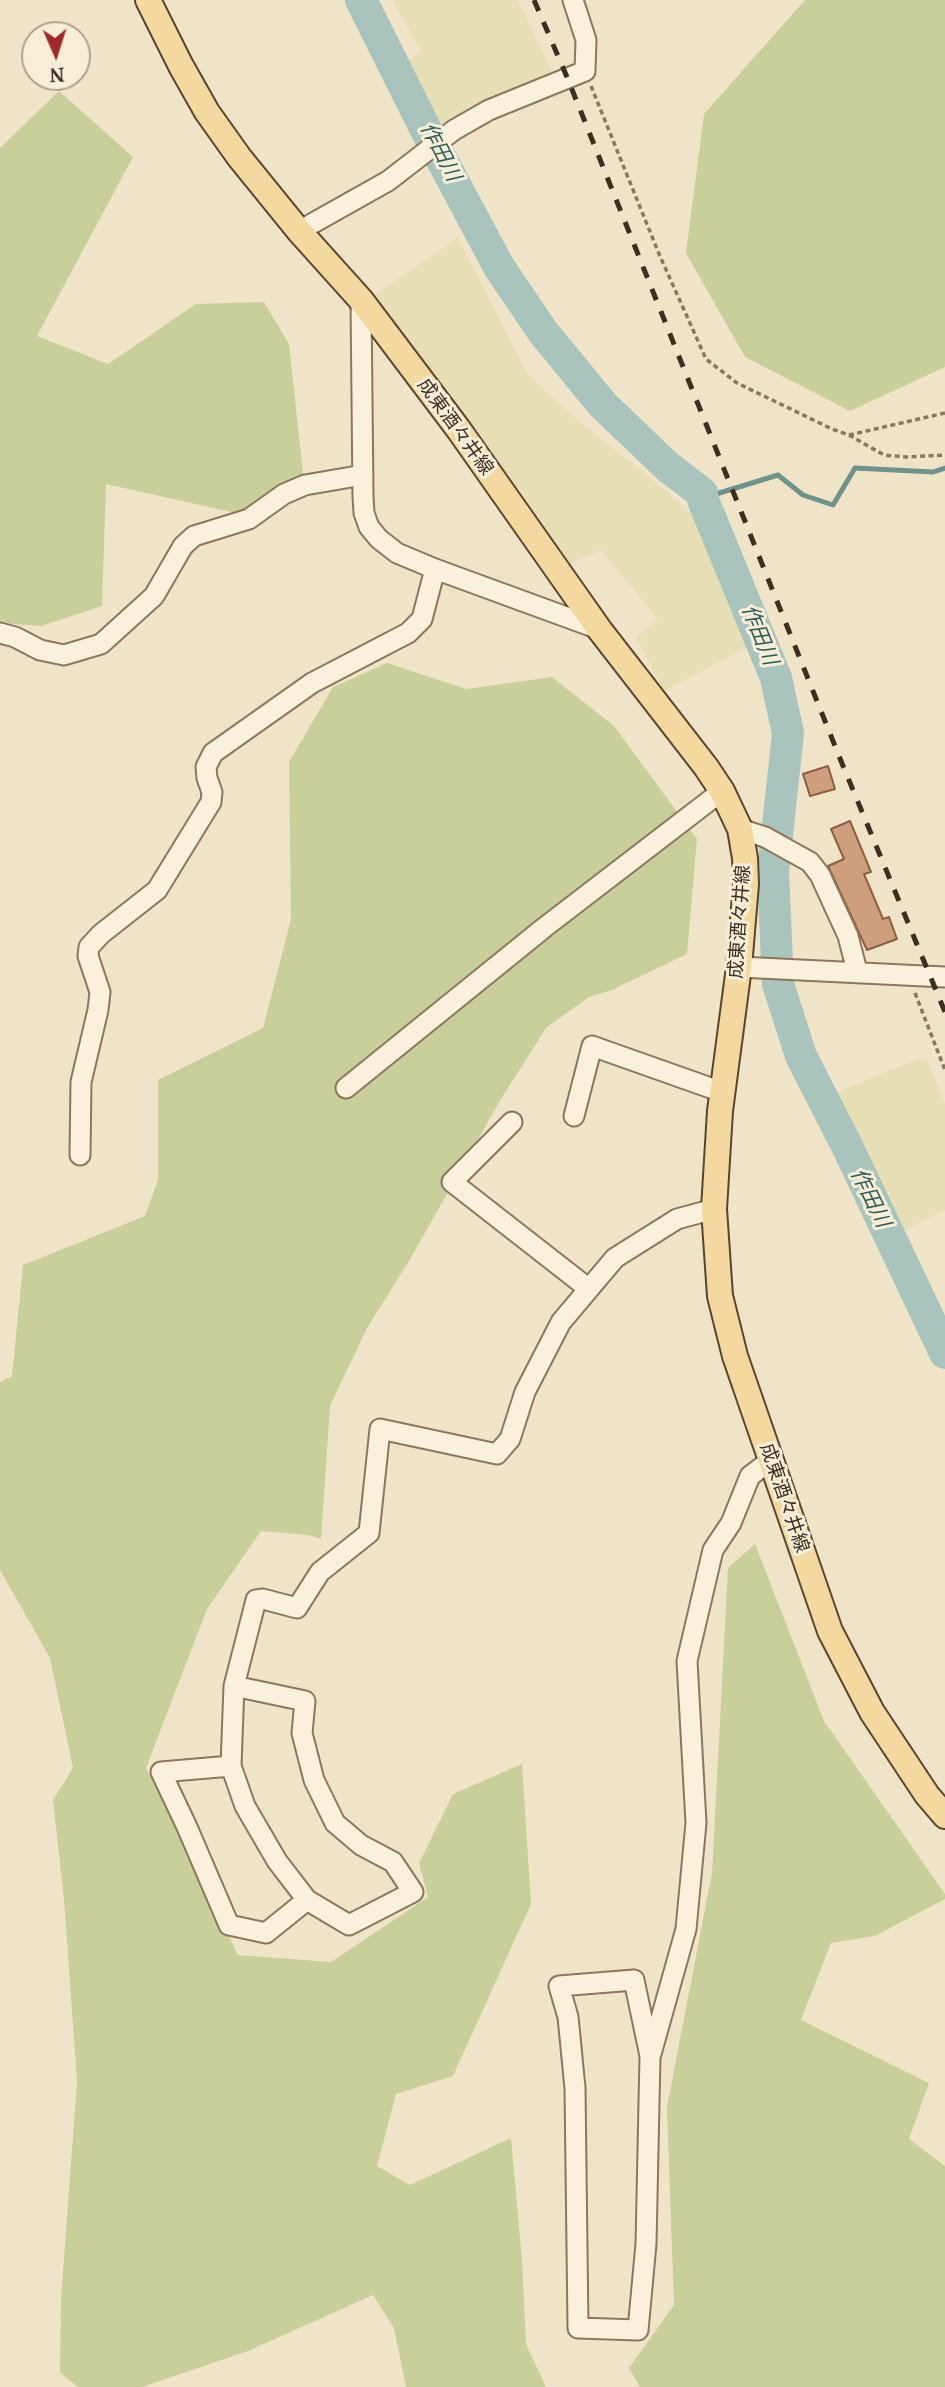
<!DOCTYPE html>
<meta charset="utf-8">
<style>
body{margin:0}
#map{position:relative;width:945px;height:2387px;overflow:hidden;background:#f0e4c8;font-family:"Noto Serif",serif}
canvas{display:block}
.north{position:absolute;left:21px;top:21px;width:70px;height:70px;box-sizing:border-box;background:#f7eed8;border:2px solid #ada18e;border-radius:50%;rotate:177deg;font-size:19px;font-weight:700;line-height:28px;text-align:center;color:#3d2e20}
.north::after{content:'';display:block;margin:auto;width:24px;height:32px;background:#9e2a2b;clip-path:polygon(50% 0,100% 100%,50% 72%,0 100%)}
</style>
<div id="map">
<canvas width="945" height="2387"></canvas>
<div class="north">N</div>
</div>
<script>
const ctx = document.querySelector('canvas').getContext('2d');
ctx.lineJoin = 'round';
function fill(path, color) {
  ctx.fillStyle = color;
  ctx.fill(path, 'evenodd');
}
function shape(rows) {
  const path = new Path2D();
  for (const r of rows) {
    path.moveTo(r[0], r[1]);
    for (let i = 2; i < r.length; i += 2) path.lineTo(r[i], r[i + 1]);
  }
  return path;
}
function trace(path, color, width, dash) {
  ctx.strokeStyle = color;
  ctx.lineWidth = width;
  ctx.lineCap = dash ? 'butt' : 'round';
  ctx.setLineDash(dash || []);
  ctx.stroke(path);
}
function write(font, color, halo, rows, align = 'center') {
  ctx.font = font + ' "Noto Serif","Noto Sans JP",serif';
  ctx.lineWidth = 6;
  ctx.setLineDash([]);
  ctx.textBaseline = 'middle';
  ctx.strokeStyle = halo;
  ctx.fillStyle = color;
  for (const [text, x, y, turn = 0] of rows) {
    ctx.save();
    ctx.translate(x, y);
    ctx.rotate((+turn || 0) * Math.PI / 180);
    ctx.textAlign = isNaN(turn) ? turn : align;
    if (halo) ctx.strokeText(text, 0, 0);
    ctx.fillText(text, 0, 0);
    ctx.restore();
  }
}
fill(shape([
 [392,0,518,0,553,72,468,108,435,133,408,62,421,51],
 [458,238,528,375,581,423,668,492,702,523,752,645,664,691,636,637,658,619,601,550,567,565,375,294],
 [920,1058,927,1060,945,1104,945,1210,898,1233,828,1096]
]), '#e6deb5');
fill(shape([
 [805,0,945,0,945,367,850,411,745,357,686,253,704,114],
 [59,91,133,157,37,336,108,364,196,304,264,302,289,344,304,482,240,514,106,484,102,606,41,626,0,623,0,148],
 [387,663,466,689,552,677,614,726,697,839,687,954,612,990,589,997,546,1028,501,1099,409,1261,367,1328,330,1406,321,1539,308,1535,261,1531,207,1609,146,1768,238,1955,331,1962,428,1897,419,1863,453,1794,522,1764,531,1904,453,2076,396,2094,377,2166,410,2185,511,2138,522,2260,526,2344,546,2387,406,2387,394,2328,373,2295,248,2351,142,2387,78,2387,60,2373,61,2299,77,2081,64,1899,53,1800,73,1768,50,1658,0,1570,0,1382,12,1376,23,1265,145,1216,158,1180,158,1080,263,1028,291,919,289,762,333,687],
 [755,1544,824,1721,945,1894,945,1899,875,1936,831,1943,801,2020,929,2083,909,2139,945,2166,945,2387,640,2387,629,2368,674,2305,667,2107,712,1873,728,1568]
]), '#c9cf9b');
trace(shape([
 [702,493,716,494,778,475,803,495,833,505,855,468,933,472,945,468]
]), '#6f938a', 5);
trace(shape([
 [361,0,426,130,499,267,543,332,603,405,668,467,702,493,703,500,776,678,788,733,773,872,778,984,801,1056,848,1148,945,1353]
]), '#a9c4bc', 32);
const building = shape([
 [828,766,835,789,810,796,803,774,828,766],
 [850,821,871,872,864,874,883,919,889,917,897,939,867,950,828,866,844,859,831,829,850,821]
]);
fill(building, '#cf9f7d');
trace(building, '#8d5f41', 2);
const minor = shape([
 [299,231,388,181,454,130,489,110,585,71,586,40,573,0],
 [361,300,363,496,364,513,369,527,379,539,397,553,435,569,599,629],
 [0,633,15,637,40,650,64,655,101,644,154,596,183,546,194,536,249,519,284,494,305,485,363,475],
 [740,829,765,837,810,862,820,875,848,936,857,971],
 [739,967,945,977],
 [346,1088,545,927,722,791],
 [574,1116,592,1046,722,1092],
 [512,1122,452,1182,589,1289],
 [80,1155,81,1082,98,1010,100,992,88,956,89,947,101,934,157,890,211,802,212,792,207,778,206,767,213,753,312,683,408,633,422,619,435,569],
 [231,1766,161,1772,187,1827,229,1925,266,1933,307,1900,349,1925,413,1892,393,1862,361,1845,335,1823,314,1780,302,1733,305,1701,234,1686],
 [307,1900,277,1861,245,1806,231,1766,234,1686,256,1600,263,1599,297,1608,320,1572,369,1533,380,1429,497,1454,510,1439,525,1392,561,1322,615,1258,677,1219,714,1209],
 [634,1980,650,2056,646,2244,638,2330,578,2328,575,2088,568,2017,559,1986,634,1980],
 [651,2054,686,1929,696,1823,687,1661,713,1550,731,1523,750,1476,771,1460]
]);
const major = shape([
 [148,0,181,66,207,112,239,157,299,231,361,300,459,430,599,629,706,767,722,791,740,829,745,858,746,884,739,967,720,1111,714,1209,720,1296,735,1356,830,1631,872,1712,927,1795,945,1816]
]);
trace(minor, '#8d765c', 23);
trace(major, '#5b4430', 28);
trace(shape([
 [591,86,659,254,706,359,737,383,832,429,849,435,945,413],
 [849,435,884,455,906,457,945,455],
 [915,993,945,1070]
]), '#8d765c', 3.5, [5, 3.5]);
trace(minor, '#faf1dc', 19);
trace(major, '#f3d9a0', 24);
trace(shape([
 [534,0,567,77,841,761,945,1012]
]), '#3d2e20', 5, [12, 12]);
write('19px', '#3d2e20', '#f7eed8', [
 ["成東酒々井線",455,427,54],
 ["成東酒々井線",740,922,-86],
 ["成東酒々井線",784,1498,71]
]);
write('italic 21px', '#2f5d5a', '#f7eed8', [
 ["作田川",440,152,63],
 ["作田川",759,635,68],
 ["作田川",870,1198,64]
]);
</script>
